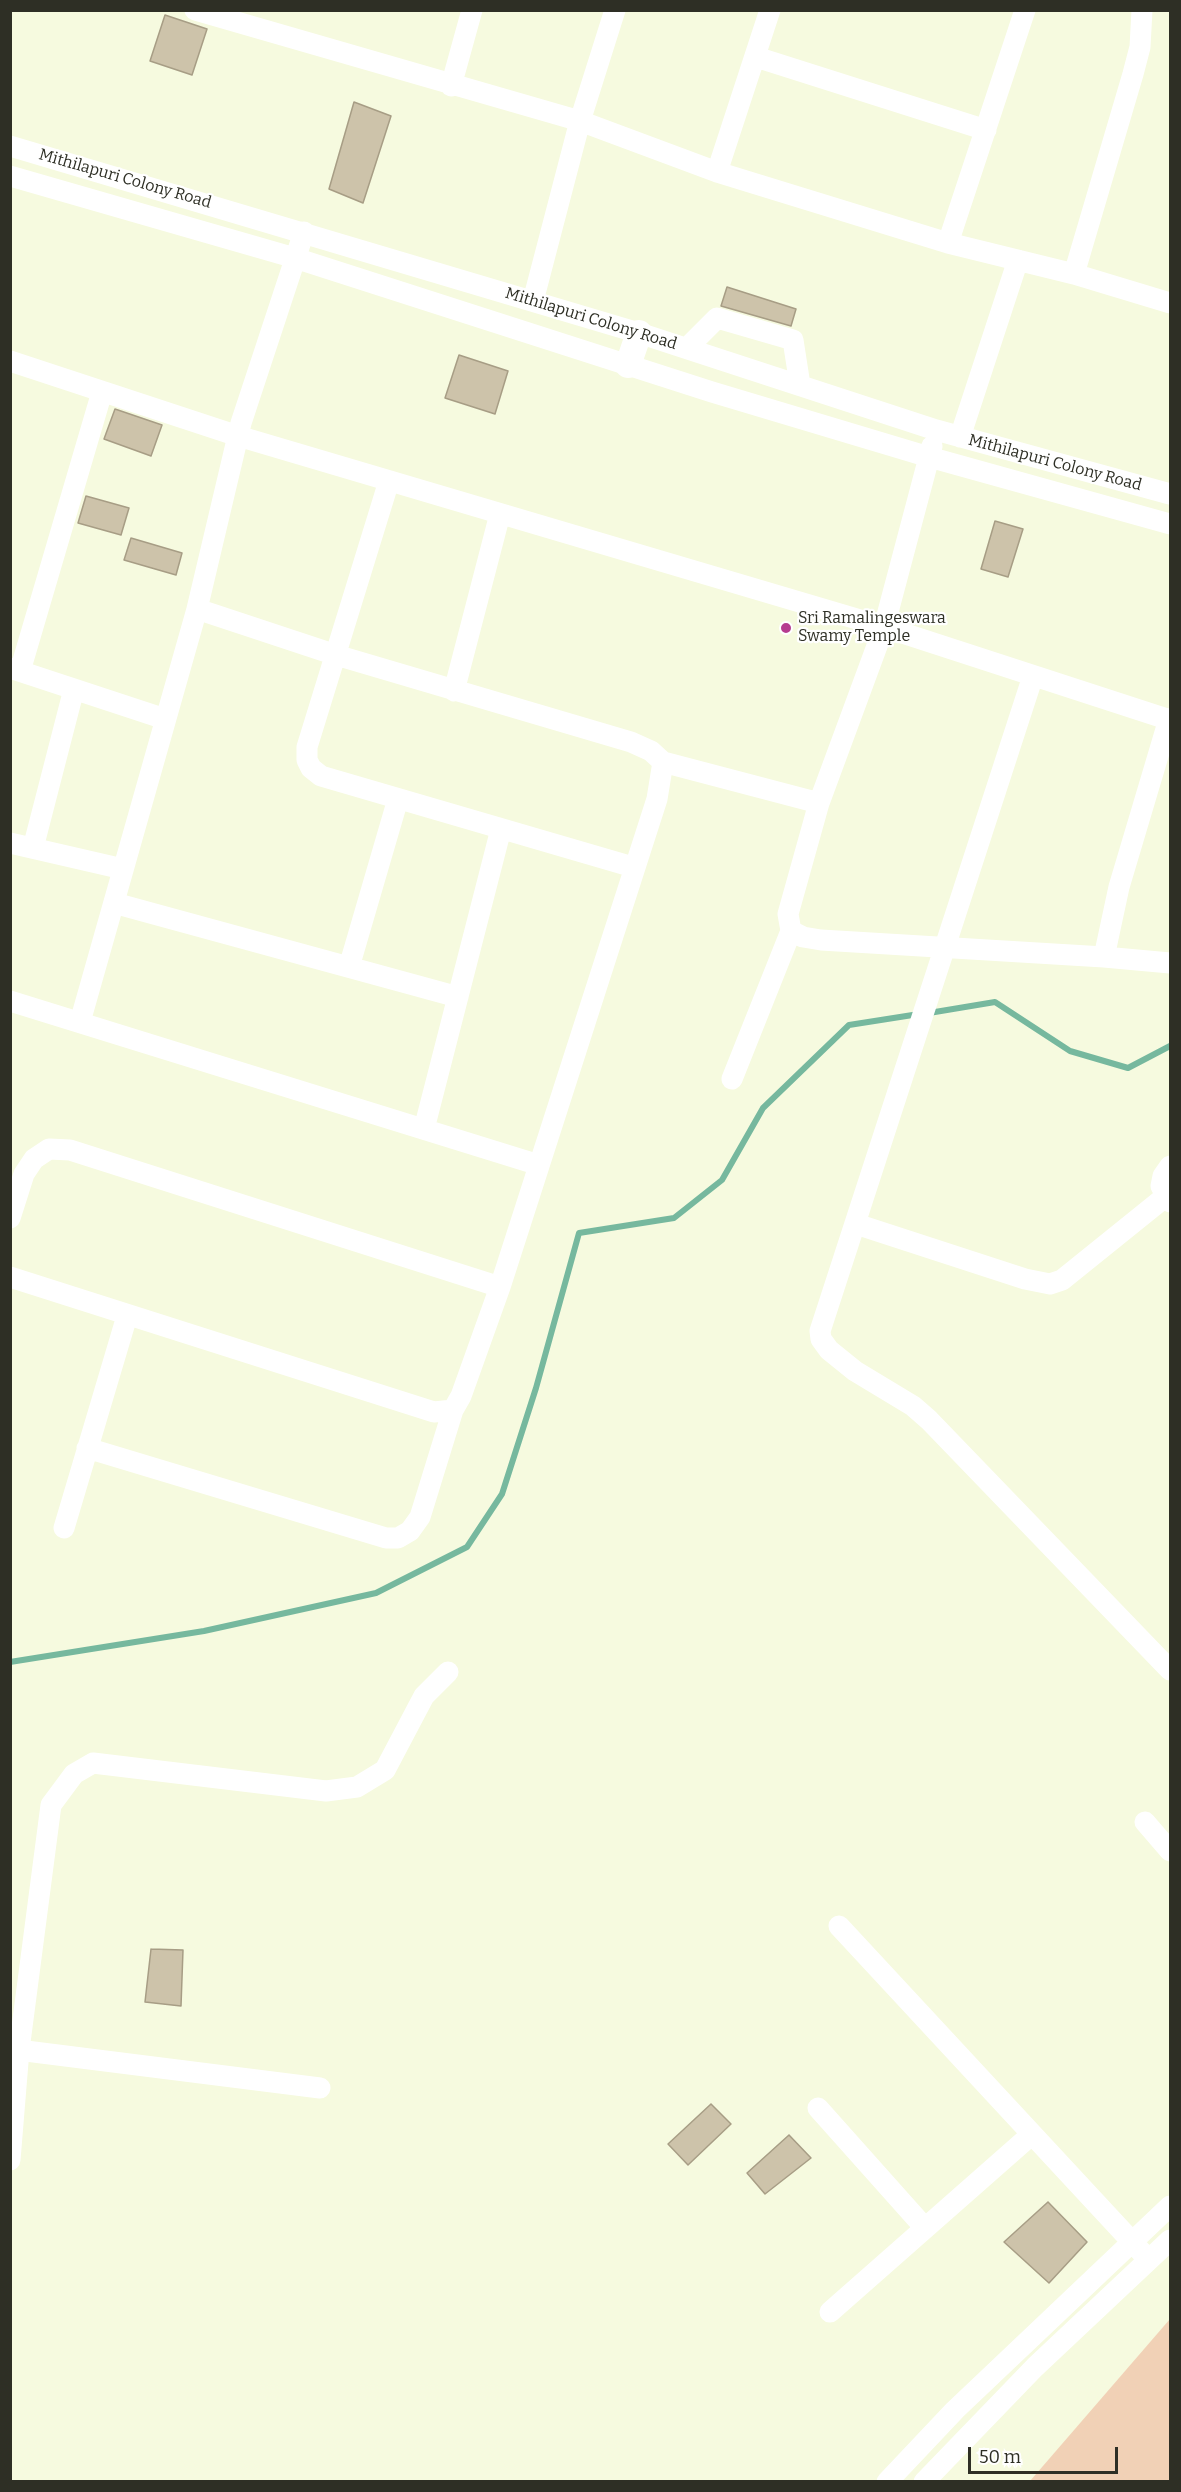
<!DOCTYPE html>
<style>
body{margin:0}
#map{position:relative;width:1181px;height:2492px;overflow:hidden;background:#f6fadf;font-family:Bitter,serif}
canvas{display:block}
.frame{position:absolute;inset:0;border:12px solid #2e2f25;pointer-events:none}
.scale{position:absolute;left:968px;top:2447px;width:150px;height:27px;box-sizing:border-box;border:3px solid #2e2f25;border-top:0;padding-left:8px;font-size:18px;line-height:21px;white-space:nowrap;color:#2e2f25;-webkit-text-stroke:4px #fff;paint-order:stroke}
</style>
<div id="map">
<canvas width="1181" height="2492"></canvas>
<div class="frame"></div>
<div class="scale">50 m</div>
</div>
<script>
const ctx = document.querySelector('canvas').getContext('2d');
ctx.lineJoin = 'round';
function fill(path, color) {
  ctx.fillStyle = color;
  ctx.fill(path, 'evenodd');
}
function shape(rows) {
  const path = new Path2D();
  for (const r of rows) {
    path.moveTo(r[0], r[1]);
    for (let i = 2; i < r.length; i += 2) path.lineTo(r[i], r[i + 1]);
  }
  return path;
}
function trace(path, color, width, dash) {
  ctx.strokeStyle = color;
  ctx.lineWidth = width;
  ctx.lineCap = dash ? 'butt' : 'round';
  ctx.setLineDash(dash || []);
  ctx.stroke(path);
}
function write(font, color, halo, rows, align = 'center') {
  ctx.font = font + ' Bitter,serif';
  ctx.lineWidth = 4.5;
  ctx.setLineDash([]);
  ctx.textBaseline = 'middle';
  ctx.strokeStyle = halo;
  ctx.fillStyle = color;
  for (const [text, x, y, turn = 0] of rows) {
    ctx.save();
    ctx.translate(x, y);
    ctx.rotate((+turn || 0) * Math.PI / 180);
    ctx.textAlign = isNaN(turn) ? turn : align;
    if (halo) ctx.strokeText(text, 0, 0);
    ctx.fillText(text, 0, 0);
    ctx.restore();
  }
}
fill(shape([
 [1170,2319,1170,2481,1030,2481]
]), '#f1d1b6');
trace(shape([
 [929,1013,995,1002,1070,1051,1128,1068,1170,1046],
 [10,1662,204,1631,376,1593,467,1547,502,1494,536,1388,579,1233,674,1218,722,1180,763,1108,849,1025,919,1014]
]), '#76b89e', 6);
const building = shape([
 [165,15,207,29,192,75,150,61,165,15],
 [354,102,391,116,363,203,329,189,354,102],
 [727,287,796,309,791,326,721,306,727,287],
 [459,355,508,371,495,414,445,398,459,355],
 [115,409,162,425,151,456,104,439,115,409],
 [86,496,129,508,121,535,78,523,86,496],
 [995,521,1023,529,1008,577,981,569,995,521],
 [131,538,182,553,176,575,124,560,131,538],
 [151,1949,183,1950,181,2006,145,2002,151,1949],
 [711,2104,731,2124,688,2165,668,2144,711,2104],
 [789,2135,811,2158,765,2194,747,2173,789,2135],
 [1048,2202,1087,2242,1049,2283,1004,2242,1048,2202]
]);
fill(building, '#cdc3aa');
trace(building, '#a79d85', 1.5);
trace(shape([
 [195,10,580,121,717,172,948,243,1074,274,1170,303],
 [756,57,986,130],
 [451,86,472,10],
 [10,146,639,333,936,430,1170,494],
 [717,172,770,10],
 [10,176,295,258,712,392,929,457,1170,524],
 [948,243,1025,10],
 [1074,274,1133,74,1140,47,1142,10],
 [533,301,580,121,615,10],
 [687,348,717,318,793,340,800,385],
 [10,361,238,436,884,627,1170,720],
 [960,437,1018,260],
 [932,446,884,627,819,803,788,914,791,931,803,937,821,940,1104,957,1119,887,1169,719],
 [389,481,307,747,307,760,311,768,321,776,633,867],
 [10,668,165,719],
 [20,671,102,392],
 [1033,676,820,1331,821,1339,829,1350,855,1371,913,1406,929,1420,1170,1670],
 [454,691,500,514],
 [663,762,819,803],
 [10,843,123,869],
 [33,848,74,689],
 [114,903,458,997],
 [1104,957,1170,963],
 [349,967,398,799],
 [10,1001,539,1165],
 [80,1022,197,609],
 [732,1079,791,931],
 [424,1129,501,829],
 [1170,1166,1163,1176,1161,1186,1170,1202],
 [10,1218,24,1174,34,1159,49,1149,70,1150,500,1287],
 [856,1224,1025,1279,1050,1284,1062,1280,1165,1197],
 [10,1277,434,1412,453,1410,461,1396,500,1287,657,799,663,762,651,751,631,742,336,655,197,609,241,423,304,232],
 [87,1448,386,1538,398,1538,410,1531,420,1517,453,1410],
 [64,1528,127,1316],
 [1145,1822,1170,1851],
 [839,1926,1148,2259],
 [10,2049,320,2088],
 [818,2108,925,2228],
 [10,2160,19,2050,51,1805,74,1774,93,1763,326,1791,357,1787,385,1770,424,1696,448,1672],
 [830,2312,1031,2135],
 [887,2482,955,2410,1170,2206],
 [924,2482,1035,2367,1170,2240]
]), '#fff', 21);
trace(shape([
 [628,365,639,333]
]), '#fff', 26);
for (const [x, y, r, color] of [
 [786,628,6,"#b63c8f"]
]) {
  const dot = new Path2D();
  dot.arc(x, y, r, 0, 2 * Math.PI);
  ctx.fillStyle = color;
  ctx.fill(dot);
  trace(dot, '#fff', 2);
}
write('16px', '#2e2f25', '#fff', [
 ["Mithilapuri Colony Road",125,179,16],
 ["Mithilapuri Colony Road",591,319,17],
 ["Mithilapuri Colony Road",1055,463,15]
]);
write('16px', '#2e2f25', '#fff', [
 ["Sri Ramalingeswara",798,619],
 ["Swamy Temple",798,637]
], 'left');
</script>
